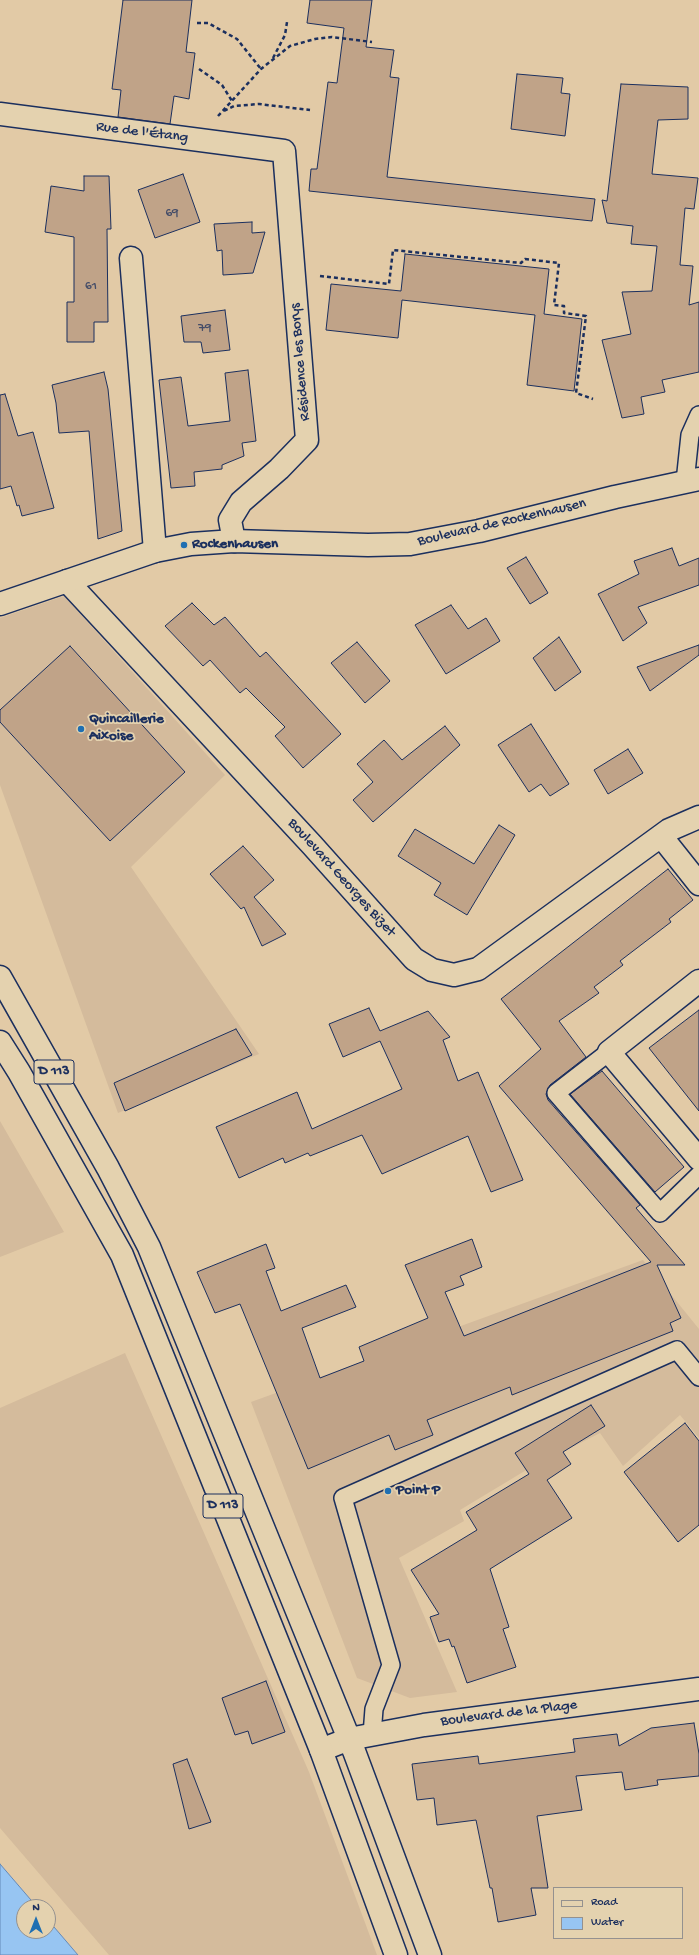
<!DOCTYPE html>
<meta charset="utf-8">
<style>
body{margin:0}
#map{position:relative;width:699px;height:1955px;overflow:hidden;background:#e2caa6;font-family:"Gochi Hand",sans-serif}
canvas{display:block}
.legend{position:absolute;left:553px;top:1887px;width:130px;height:52px;box-sizing:border-box;background:#e4d2af;border:1px solid #94918f;margin:0;padding:5px 7px;list-style:none;font-size:12px;color:#1b2f5e}
.legend li{display:flex;align-items:center;gap:8px;height:20px}
.legend b{width:20px;border:1px solid #94918f}
.north{position:absolute;left:16px;top:1899px;width:40px;height:40px;box-sizing:border-box;background:#e4d2af;border:1px solid #94918f;border-radius:50%;rotate:0deg;font-size:11px;font-weight:700;line-height:16px;text-align:center;color:#1b2f5e}
.north::after{content:'';display:block;margin:auto;width:14px;height:18px;background:#1f6fb2;clip-path:polygon(50% 0,100% 100%,50% 72%,0 100%)}
</style>
<div id="map">
<canvas width="699" height="1955"></canvas>
<ul class="legend">
<li><b style="height:5px;background:#e4d2af"></b>Road</li>
<li><b style="height:11px;background:#97c5f2"></b>Water</li>
</ul>
<div class="north">N</div>
</div>
<script>
const ctx = document.querySelector('canvas').getContext('2d');
ctx.lineJoin = 'round';
function fill(path, color) {
  ctx.fillStyle = color;
  ctx.fill(path, 'evenodd');
}
function shape(rows) {
  const path = new Path2D();
  for (const r of rows) {
    path.moveTo(r[0], r[1]);
    for (let i = 2; i < r.length; i += 2) path.lineTo(r[i], r[i + 1]);
  }
  return path;
}
function trace(path, color, width, dash) {
  ctx.strokeStyle = color;
  ctx.lineWidth = width;
  ctx.lineCap = dash ? 'butt' : 'round';
  ctx.setLineDash(dash || []);
  ctx.stroke(path);
}
function write(font, color, halo, rows, align = 'center') {
  ctx.font = font + ' "Gochi Hand",sans-serif';
  ctx.lineWidth = 3.5;
  ctx.setLineDash([]);
  ctx.textBaseline = 'middle';
  ctx.strokeStyle = halo;
  ctx.fillStyle = color;
  for (const [text, x, y, turn = 0] of rows) {
    ctx.save();
    ctx.translate(x, y);
    ctx.rotate((+turn || 0) * Math.PI / 180);
    ctx.textAlign = isNaN(turn) ? turn : align;
    if (halo) ctx.strokeText(text, 0, 0);
    ctx.fillText(text, 0, 0);
    ctx.restore();
  }
}
fill(shape([
 [64,596,225,775,131,867,259,1054,118,1113,0,785,0,618],
 [0,1121,64,1232,0,1257],
 [643,1260,699,1329,699,1438,680,1415,623,1466,600,1433,523,1472,460,1510,464,1521,399,1558,457,1692,410,1698,357,1678,251,1402],
 [125,1353,309,1772,377,1955,109,1955,0,1828,0,1408]
]), '#d4bb9c');
const water = shape([
 [0,1864,37,1907,24,1907,24,1931,48,1931,48,1920,78,1955,0,1955,0,1864]
]);
fill(water, '#97c5f2');
trace(water, '#6589b7', 1);
const building = shape([
 [123,0,192,0,186,52,195,53,189,99,174,96,170,124,118,117,121,90,112,89,123,0],
 [310,0,372,0,366,47,394,50,390,77,399,78,387,177,595,199,592,221,309,191,311,169,317,169,328,82,337,83,344,28,307,23,310,0],
 [517,74,563,78,561,93,570,94,565,136,511,129,517,74],
 [621,84,688,87,688,119,658,120,652,174,698,178,694,209,685,208,680,265,693,266,689,305,699,302,699,372,662,380,665,392,641,397,644,414,622,418,602,340,631,334,622,292,652,291,657,246,631,244,633,226,607,223,602,200,607,201,621,84],
 [183,174,200,222,155,238,138,190,183,174],
 [84,176,109,176,111,229,107,229,108,322,94,322,94,342,67,342,67,302,74,302,74,237,45,232,51,186,84,191,84,176],
 [252,222,252,233,265,232,253,273,223,275,222,250,217,251,214,224,252,222],
 [405,254,549,269,544,314,582,319,574,391,527,385,535,315,402,300,398,338,326,330,331,284,401,291,405,254],
 [225,310,230,350,203,353,201,342,184,342,181,316,225,310],
 [248,370,256,441,242,443,244,456,222,465,222,469,194,472,195,486,171,488,159,380,181,377,188,426,230,421,225,373,248,370],
 [104,372,108,389,122,531,98,539,89,431,59,433,56,403,52,385,104,372],
 [5,394,18,436,33,432,54,508,22,516,19,505,17,506,11,486,0,489,0,395,5,394],
 [672,548,679,566,699,558,699,585,638,607,647,623,623,641,598,594,639,574,634,561,672,548],
 [526,557,548,593,530,604,507,568,526,557],
 [192,603,214,625,225,617,260,657,266,652,341,734,303,768,275,736,285,727,246,688,240,693,210,660,203,666,165,626,192,603],
 [451,605,468,629,486,618,500,641,446,674,415,625,451,605],
 [559,637,581,672,555,691,533,658,559,637],
 [357,642,390,681,365,703,331,663,357,642],
 [699,645,699,655,650,691,637,667,699,645],
 [70,646,185,772,110,841,0,722,0,710,70,646],
 [531,724,569,784,550,796,541,784,529,792,498,745,531,724],
 [445,726,460,745,373,822,353,800,373,782,357,764,384,740,402,760,445,726],
 [628,749,643,773,608,794,594,770,628,749],
 [499,825,515,835,467,915,434,895,441,883,398,856,415,829,474,864,499,825],
 [243,846,274,880,254,897,286,934,262,946,244,907,241,909,210,874,243,846],
 [668,869,693,900,669,919,671,922,620,961,623,965,594,987,599,993,559,1021,586,1057,550,1085,546,1094,548,1100,640,1205,636,1208,685,1265,657,1265,681,1318,670,1323,673,1331,512,1395,510,1387,427,1420,433,1435,395,1450,389,1435,308,1469,240,1304,215,1313,197,1272,266,1244,275,1268,266,1271,281,1311,346,1285,356,1307,302,1328,320,1378,364,1361,359,1347,428,1318,405,1265,472,1239,482,1267,460,1276,464,1285,445,1292,464,1336,651,1262,499,1086,541,1049,501,999,668,869],
 [369,1008,380,1031,428,1011,450,1037,443,1040,458,1081,478,1072,523,1180,491,1192,468,1136,382,1174,362,1135,310,1156,308,1153,285,1163,283,1158,239,1178,216,1127,297,1092,312,1129,402,1089,380,1041,343,1057,329,1024,369,1008],
 [699,1010,699,1111,649,1048,699,1010],
 [236,1029,252,1055,125,1111,114,1083,236,1029],
 [602,1071,684,1167,655,1192,570,1094,602,1071],
 [591,1405,605,1426,563,1452,571,1464,547,1480,572,1518,490,1569,509,1627,503,1629,516,1667,467,1683,454,1646,452,1647,449,1639,439,1642,430,1617,439,1614,411,1570,477,1530,466,1512,529,1474,515,1453,591,1405],
 [685,1423,699,1441,699,1525,678,1542,624,1472,685,1423],
 [266,1681,285,1732,252,1744,248,1731,235,1735,222,1698,266,1681],
 [694,1723,699,1754,699,1776,657,1780,658,1785,625,1790,622,1772,576,1776,582,1810,537,1816,548,1888,531,1888,536,1915,498,1922,492,1888,490,1888,476,1820,437,1825,434,1798,417,1800,412,1764,478,1756,479,1764,575,1752,573,1739,617,1734,619,1746,651,1728,694,1723],
 [187,1759,211,1822,189,1829,173,1764,187,1759]
]);
fill(building, '#c0a388');
trace(building, '#1b2f5e', 1);
const lane = shape([
 [685,482,690,435,699,415],
 [609,1052,556,1093,660,1213,699,1175],
 [372,1735,374,1709,391,1665,343,1498,677,1350,699,1377]
]);
const street = shape([
 [0,114,284,151,307,440,279,469,241,502,230,520,234,541],
 [131,258,155,551],
 [67,581,312,845,414,959,432,970,454,975,478,969,669,830,699,817],
 [661,836,699,884],
 [699,981,609,1052,699,1159],
 [321,1750,349,1739,424,1725,699,1689]
]);
const secondary = shape([
 [0,604,155,551,191,544,234,541,368,545,410,544,479,531,615,497,699,479]
]);
const primary = shape([
 [0,977,108,1168,149,1247,354,1751,430,1955],
 [0,1042,19,1072,122,1255,321,1750,396,1955]
]);
trace(lane, '#1b2f5e', 20);
trace(street, '#1b2f5e', 25);
trace(secondary, '#1b2f5e', 25);
trace(primary, '#1b2f5e', 25);
trace(shape([
 [197,23,208,23,237,39,261,69],
 [273,58,285,35,287,22],
 [199,69,222,85,232,101],
 [224,111,234,106,259,104,310,110],
 [218,116,261,69,290,46,315,39,332,37,372,42],
 [320,276,389,284,393,250,521,263,525,259,559,263,554,305,564,306,564,313,586,316,576,393,593,399]
]), '#1b2f5e', 2.5, [4, 3]);
trace(lane, '#e4d2af', 17);
trace(street, '#e4d2af', 22);
trace(secondary, '#e4d2af', 22);
trace(primary, '#e4d2af', 22);
for (const [x, y, r, color] of [
 [184,545,4,"#1f6fb2"],
 [81,729,4,"#1f6fb2"],
 [388,1491,4,"#1f6fb2"]
]) {
  const dot = new Path2D();
  dot.arc(x, y, r, 0, 2 * Math.PI);
  ctx.fillStyle = color;
  ctx.fill(dot);
  trace(dot, '#e4d2af', 1.5);
}
write('13px', '#444c68', null, [
 ["69",172,214],
 ["61",91,287],
 ["79",205,329]
]);
for (const [x, y, w] of [
 [54,1072,40],
 [223,1506,40]
]) {
  const box = new Path2D();
  box.roundRect(x - w / 2, y - 12, w, 24, 3);
  ctx.fillStyle = '#e4d2af';
  ctx.fill(box);
  trace(box, '#1b2f5e', 1);
}
write('bold 14px', '#1b2f5e', null, [
 ["D 113",54,1072],
 ["D 113",223,1506]
]);
write('15px', '#1b2f5e', '#e4d2af', [
 ["Rue de l'Étang",142,133,7],
 ["Résidence les Borys",301,362,-95],
 ["Boulevard de Rockenhausen",502,523,-13],
 ["Boulevard Georges Bizet",341,878,48],
 ["Boulevard de la Plage",509,1714,-7]
]);
write('bold 15px', '#1b2f5e', '#e4d2af', [
 ["Rockenhausen",192,545],
 ["Quincaillerie",89,720],
 ["Aixoise",89,737],
 ["Point P",396,1491]
], 'left');
</script>
